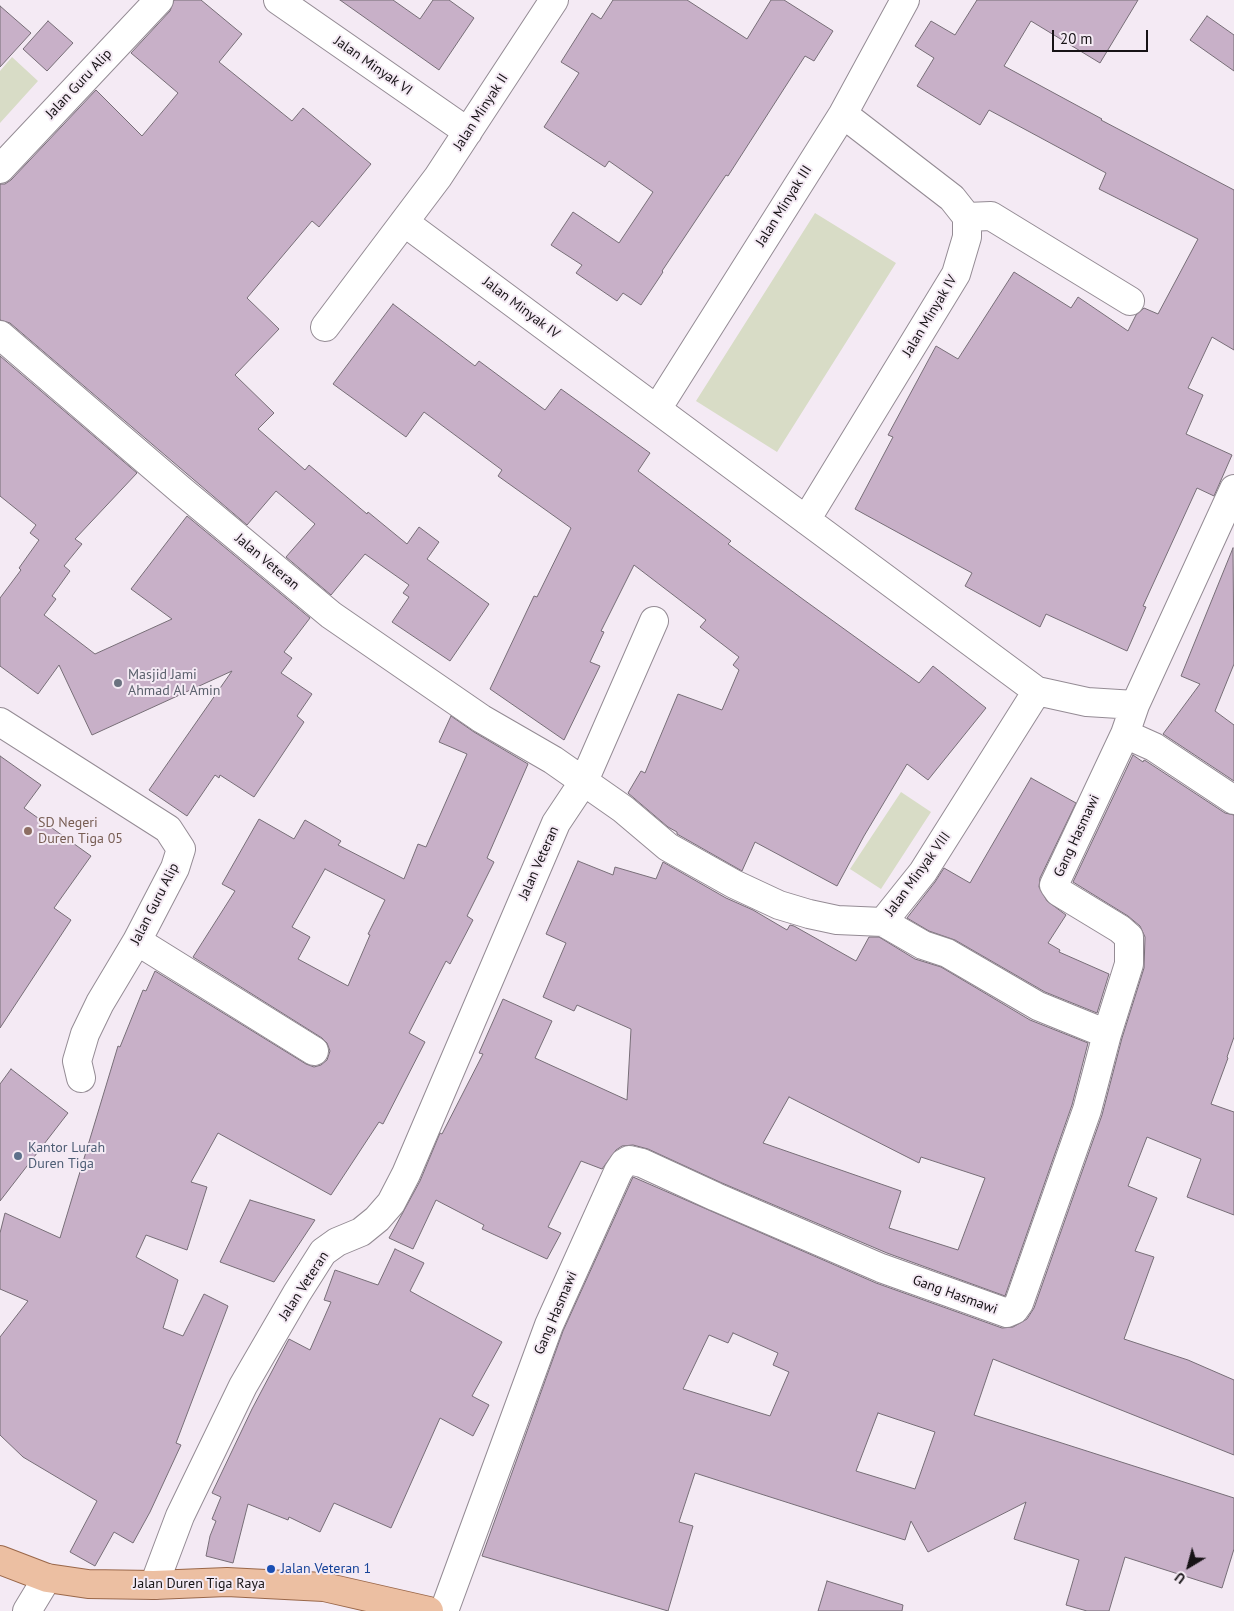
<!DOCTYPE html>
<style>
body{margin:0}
#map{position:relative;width:1234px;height:1611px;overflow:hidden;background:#f4eaf4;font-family:"PT Sans",sans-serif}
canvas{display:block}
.north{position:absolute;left:1164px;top:1541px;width:50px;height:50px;-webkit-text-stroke:4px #f4eaf4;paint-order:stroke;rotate:217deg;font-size:14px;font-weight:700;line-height:20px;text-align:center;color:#171316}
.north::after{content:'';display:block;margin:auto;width:18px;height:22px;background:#171316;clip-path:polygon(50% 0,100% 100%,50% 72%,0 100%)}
.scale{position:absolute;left:1052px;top:30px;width:96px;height:22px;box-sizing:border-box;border:2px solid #171316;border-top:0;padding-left:6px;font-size:15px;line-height:18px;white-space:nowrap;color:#171316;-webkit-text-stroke:4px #f4eaf4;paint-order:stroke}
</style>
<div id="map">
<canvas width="1234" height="1611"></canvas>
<div class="north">U</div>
<div class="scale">20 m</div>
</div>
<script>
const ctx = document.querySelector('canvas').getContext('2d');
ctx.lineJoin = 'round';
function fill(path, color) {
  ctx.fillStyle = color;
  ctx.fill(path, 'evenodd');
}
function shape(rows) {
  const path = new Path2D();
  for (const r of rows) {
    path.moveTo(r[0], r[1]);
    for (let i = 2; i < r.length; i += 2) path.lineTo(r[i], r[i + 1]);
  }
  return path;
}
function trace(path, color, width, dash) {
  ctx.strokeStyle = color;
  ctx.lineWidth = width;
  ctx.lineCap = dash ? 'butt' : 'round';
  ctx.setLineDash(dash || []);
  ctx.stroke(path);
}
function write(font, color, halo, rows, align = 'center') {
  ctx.font = font + ' "PT Sans",sans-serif';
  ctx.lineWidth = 4;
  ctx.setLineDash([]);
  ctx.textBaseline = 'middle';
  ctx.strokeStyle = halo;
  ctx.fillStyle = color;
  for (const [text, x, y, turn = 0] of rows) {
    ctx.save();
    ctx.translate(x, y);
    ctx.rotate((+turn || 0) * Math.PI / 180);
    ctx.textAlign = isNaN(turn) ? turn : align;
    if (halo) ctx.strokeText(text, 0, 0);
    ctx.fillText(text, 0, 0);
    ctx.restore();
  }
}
fill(shape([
 [12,57,38,81,0,123,0,71],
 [815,213,896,263,777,452,696,401],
 [901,792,931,812,881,889,850,869]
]), '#d8dcc6');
const building = shape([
 [174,0,201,0,242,34,219,62,292,121,303,108,371,164,319,227,312,221,247,298,279,329,235,375,274,413,258,429,305,470,309,465,367,514,368,512,407,544,419,527,439,542,427,559,489,604,450,661,392,622,409,597,403,593,409,585,365,554,331,595,286,557,315,524,276,491,247,525,10,323,0,320,0,184,5,184,11,180,96,90,142,136,178,93,131,53,170,11,174,0],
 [340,0,393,0,420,19,433,0,449,0,474,18,439,70,340,0],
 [613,0,687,0,747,39,771,0,784,0,833,31,814,61,805,56,728,176,726,175,662,271,663,272,641,305,623,293,617,301,576,273,582,265,551,245,573,212,619,243,653,192,609,161,605,167,544,127,579,73,561,62,592,13,601,19,613,0],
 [977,0,1138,0,1100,63,1031,21,1004,66,1102,119,1101,120,1234,190,1234,350,1212,337,1188,388,1203,395,1186,434,1232,455,1214,496,1197,488,1143,606,1146,607,1127,651,1046,614,1040,627,965,586,972,573,855,509,893,437,888,435,936,346,958,359,1014,272,1071,308,1078,297,1128,331,1136,315,1144,308,1158,314,1198,239,1099,189,1106,173,989,110,980,125,917,86,934,58,915,46,931,21,955,35,977,0],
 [0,6,31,33,0,67,0,6],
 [1207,16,1234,35,1234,71,1190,40,1207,16],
 [48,21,73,43,47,71,23,49,48,21],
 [393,304,475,366,479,361,545,410,561,389,650,453,638,471,731,541,728,544,804,600,919,683,933,666,986,708,928,780,907,764,864,836,837,886,755,842,742,871,677,834,677,832,668,827,628,793,641,771,645,773,678,694,722,710,739,670,733,665,739,657,700,627,706,620,634,565,601,631,604,632,590,662,600,666,564,740,490,689,534,596,537,597,571,528,498,476,502,470,424,412,406,437,333,384,393,304],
 [0,356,137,473,75,539,82,544,64,566,70,571,52,596,56,599,44,615,95,654,172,619,131,589,187,516,310,618,284,652,292,658,281,673,312,694,297,716,304,722,254,797,220,775,219,778,215,775,187,816,149,790,232,671,92,735,59,665,38,694,0,666,0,598,21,570,19,568,39,540,30,533,36,525,0,496,0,356],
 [1233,548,1234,664,1215,711,1234,725,1234,781,1163,734,1200,684,1181,676,1233,548],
 [451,716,474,732,528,764,487,858,494,862,467,916,473,920,450,964,446,961,409,1033,425,1042,383,1124,379,1122,331,1195,218,1133,191,1182,207,1187,187,1250,146,1235,136,1257,178,1280,163,1328,183,1336,204,1294,228,1306,176,1443,181,1445,150,1512,133,1543,114,1532,95,1566,70,1552,97,1501,23,1457,0,1435,0,1337,28,1301,0,1289,0,1233,5,1213,60,1238,118,1046,120,1047,143,990,146,991,155,971,306,1064,314,1067,321,1065,327,1060,330,1051,327,1043,322,1038,193,957,235,891,222,884,259,819,294,839,305,820,341,841,338,845,404,879,418,844,426,847,467,754,439,742,451,716],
 [325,869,385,900,368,934,370,935,348,986,298,959,310,937,292,927,325,869],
 [1133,755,1143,762,1144,760,1146,761,1225,813,1234,815,1234,1037,1227,1057,1228,1058,1211,1104,1234,1112,1234,1215,1187,1197,1201,1159,1147,1137,1128,1186,1157,1198,1135,1251,1154,1257,1124,1339,1188,1360,1234,1380,1234,1455,993,1359,974,1415,1234,1498,1234,1549,1222,1588,1125,1557,1109,1611,1087,1611,1066,1605,1079,1560,1014,1539,1026,1502,928,1552,911,1521,905,1540,695,1473,679,1522,693,1526,668,1611,482,1556,563,1331,633,1177,876,1283,1002,1328,1013,1327,1027,1319,1034,1308,1102,1115,1122,1038,1144,968,1145,937,1140,926,1128,916,1073,882,1133,755],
 [733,1333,778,1353,773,1365,789,1372,770,1416,683,1389,709,1335,728,1343,733,1333],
 [878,1413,935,1432,915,1489,856,1471,878,1413],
 [0,756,41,785,24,808,91,856,54,908,71,920,0,1028,0,756],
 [1031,778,1076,803,1040,878,1039,887,1047,901,1066,915,1048,943,1060,950,1059,952,1109,974,1097,1013,1045,992,955,940,929,931,907,918,935,882,944,868,970,883,1031,778],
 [578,861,613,875,615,867,656,879,663,862,726,898,753,910,787,930,790,925,794,926,856,961,869,937,879,937,915,959,941,967,1030,1020,1088,1043,1072,1105,1005,1296,887,1253,722,1183,648,1149,633,1145,622,1146,616,1150,602,1169,581,1161,548,1227,561,1233,547,1259,482,1229,484,1225,436,1200,413,1249,389,1238,420,1181,440,1133,442,1134,483,1054,479,1053,503,999,552,1021,535,1058,627,1100,631,1029,577,1005,574,1011,543,997,566,943,546,934,578,861],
 [789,1097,919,1163,921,1157,985,1178,958,1250,889,1228,901,1191,763,1143,789,1097],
 [11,1069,68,1113,0,1201,0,1084,11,1069],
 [250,1200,315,1220,274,1282,220,1262,250,1200],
 [395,1249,424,1263,410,1291,502,1342,472,1396,489,1405,473,1436,440,1418,391,1528,334,1503,320,1532,289,1517,288,1520,248,1504,233,1563,206,1556,210,1536,216,1521,212,1519,221,1497,212,1493,252,1409,289,1339,310,1350,331,1302,324,1300,335,1270,378,1285,395,1249],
 [827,1581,903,1605,902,1611,818,1611,827,1581]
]);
fill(building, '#c8b0c8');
trace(building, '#776e77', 1);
const minor = shape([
 [278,0,468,132],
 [0,169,159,0],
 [967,217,991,216,1130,301],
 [404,222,1037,691,1087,702,1135,705],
 [325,327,438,177,554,0],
 [0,335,182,491,331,615,482,719,553,760,623,809,668,847,734,884,779,905,809,914,837,920,883,922,923,872,1037,691],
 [657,409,843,114,905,0],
 [806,520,956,274,967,237,967,217,952,198,843,114],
 [0,722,168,829,181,849,175,868,137,941,100,1003,85,1034,77,1061,81,1078],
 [1125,734,1154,747,1234,800],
 [883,922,923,945,947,953,1038,1006,1107,1034],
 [137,941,314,1051],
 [154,1585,180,1516,243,1386,297,1293,323,1252,337,1242,361,1232,377,1219,391,1203,406,1174,556,823,584,781,654,621],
 [27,1611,47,1578],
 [444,1611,549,1325,618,1172,624,1163,629,1160,642,1163,716,1197,881,1268,1007,1313,1014,1310,1019,1303,1087,1110,1107,1034,1129,964,1129,937,1120,929,1059,892,1054,885,1125,734,1135,705,1234,489]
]);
const major = shape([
 [0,1560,47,1578,88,1584,154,1585,227,1582,324,1587,429,1611]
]);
trace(minor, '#948b94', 30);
trace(major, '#9a6749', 30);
trace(minor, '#fff', 28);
trace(major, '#ecbfa2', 28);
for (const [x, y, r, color] of [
 [118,683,5,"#6b7280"],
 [28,831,5,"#8d6e63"],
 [18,1156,5,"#5c6f8a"],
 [271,1569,5,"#1a4fb4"]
]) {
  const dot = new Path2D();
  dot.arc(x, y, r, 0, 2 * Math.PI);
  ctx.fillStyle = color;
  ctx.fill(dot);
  trace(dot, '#f4eaf4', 2);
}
write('14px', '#171316', '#f4eaf4', [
 ["Jalan Minyak VI",373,66,35],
 ["Jalan Guru Alip",79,84,-47],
 ["Jalan Minyak II",481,112,-57],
 ["Jalan Minyak III",784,206,-58],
 ["Jalan Minyak IV",521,308,37],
 ["Jalan Minyak IV",930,316,-59],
 ["Jalan Veteran",267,562,40],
 ["Gang Hasmawi",1077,836,-65],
 ["Jalan Veteran",539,863,-66],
 ["Jalan Minyak VIII",918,874,-54],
 ["Jalan Guru Alip",155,904,-63],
 ["Jalan Veteran",304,1286,-57],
 ["Gang Hasmawi",955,1295,20],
 ["Gang Hasmawi",556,1313,-67],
 ["Jalan Duren Tiga Raya",199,1584]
]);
write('14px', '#5b616d', '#f4eaf4', [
 ["Masjid Jami",128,675],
 ["Ahmad Al Amin",128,691]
], 'left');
write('14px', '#785e54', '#f4eaf4', [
 ["SD Negeri",38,823],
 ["Duren Tiga 05",38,839]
], 'left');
write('14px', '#4e5e75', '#f4eaf4', [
 ["Kantor Lurah",28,1148],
 ["Duren Tiga",28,1164]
], 'left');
write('14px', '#164399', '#f4eaf4', [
 ["Jalan Veteran 1",281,1569]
], 'left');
</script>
